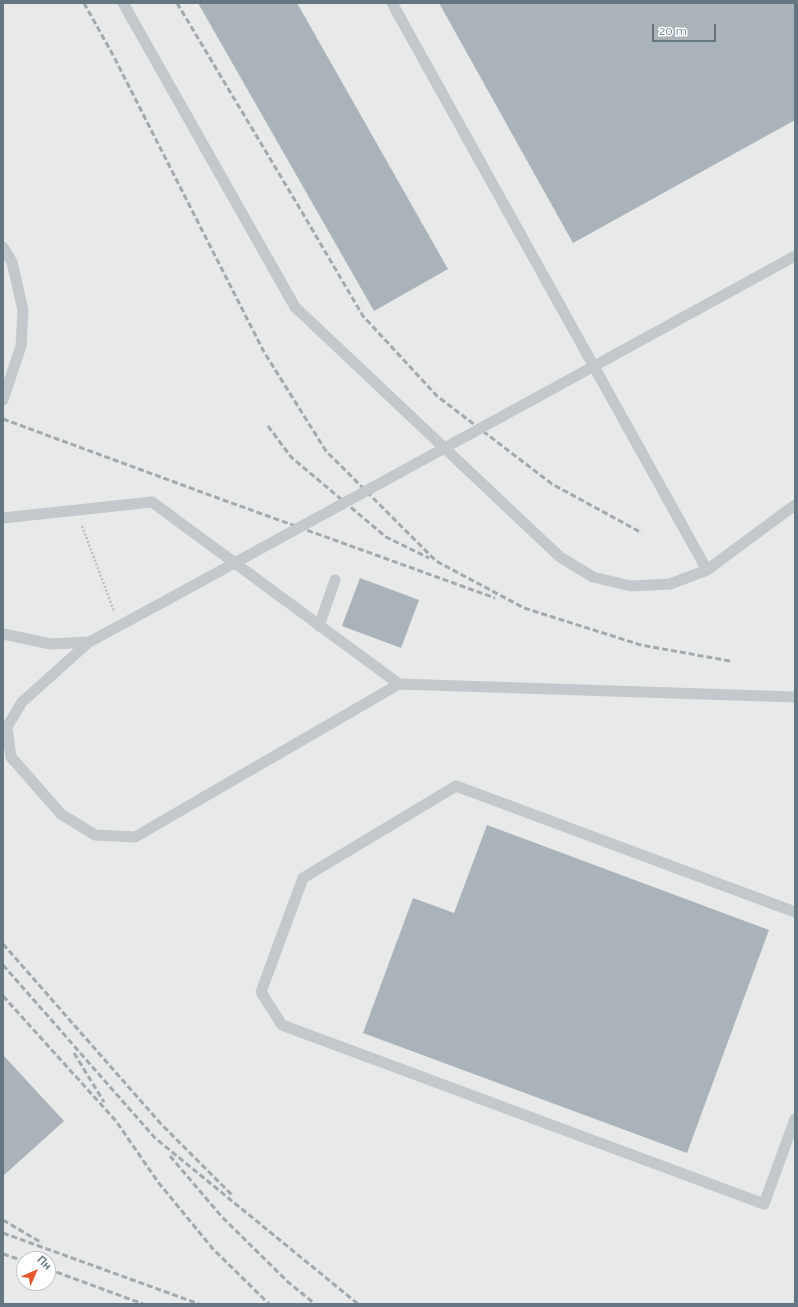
<!DOCTYPE html>
<meta charset="utf-8">
<style>
body{margin:0}
#map{position:relative;width:798px;height:1307px;overflow:hidden;background:#fafaf8;font-family:Raleway,sans-serif}
canvas{display:block}
.frame{position:absolute;inset:0;border:4px solid #657683;pointer-events:none}
.north{position:absolute;left:16px;top:1251px;width:40px;height:40px;box-sizing:border-box;background:#fff;border:1px solid #c1c8cd;border-radius:50%;rotate:45deg;font-size:11px;font-weight:700;line-height:16px;text-align:center;color:#657683}
.north::after{content:'';display:block;margin:auto;width:14px;height:18px;background:#e4572e;clip-path:polygon(50% 0,100% 100%,50% 72%,0 100%)}
.scale{position:absolute;left:652px;top:24px;width:64px;height:18px;box-sizing:border-box;border:2px solid #657683;border-top:0;padding-left:5px;font-size:12px;line-height:14px;white-space:nowrap;color:#657683;-webkit-text-stroke:3px #fff;paint-order:stroke}
</style>
<div id="map">
<canvas width="798" height="1307"></canvas>
<div class="frame"></div>
<div class="north">Пн</div>
<div class="scale">20 m</div>
</div>
<script>
const ctx = document.querySelector('canvas').getContext('2d');
ctx.lineJoin = 'round';
function fill(path, color) {
  ctx.fillStyle = color;
  ctx.fill(path, 'evenodd');
}
function shape(rows) {
  const path = new Path2D();
  for (const r of rows) {
    path.moveTo(r[0], r[1]);
    for (let i = 2; i < r.length; i += 2) path.lineTo(r[i], r[i + 1]);
  }
  return path;
}
function trace(path, color, width, dash) {
  ctx.strokeStyle = color;
  ctx.lineWidth = width;
  ctx.lineCap = dash ? 'butt' : 'round';
  ctx.setLineDash(dash || []);
  ctx.stroke(path);
}
fill(shape([
 [3,3,795,3,795,1304,3,1304],
 [24,1259,48,1259,48,1283,24,1283]
]), '#e8e9e9');
fill(shape([
 [198,3,297,3,448,269,374,311],
 [439,3,795,3,795,120,573,243],
 [360,578,419,600,401,648,342,626],
 [487,825,769,930,687,1153,363,1033,413,898,454,913],
 [3,1055,64,1121,3,1176]
]), '#aab3b9');
trace(shape([
 [82,526,114,611]
]), '#bbbfc2', 2.5, [2, 2]);
trace(shape([
 [123,3,295,307,560,557,593,577,631,586,670,584,707,570,795,505],
 [392,3,707,570],
 [3,247,12,262,23,310,21,346,3,400],
 [3,518,152,502,399,684],
 [156,606,89,642,22,702,7,727,11,757,61,814,95,835,135,837,399,684,795,697],
 [319,626,335,580],
 [3,634,51,644,89,642],
 [795,912,456,786,303,878,261,992,282,1025,764,1204,795,1119]
]), '#c3c8cc', 11);
trace(shape([
 [84,3,113,55,264,352,326,451,436,561,524,608,641,645,730,661],
 [177,3,296,202,363,316,437,396,552,484,642,533],
 [3,419,215,497,495,598],
 [268,426,291,457,386,537,429,558],
 [3,944,161,1124,232,1195],
 [3,965,155,1138,358,1304],
 [3,996,116,1121,158,1182,213,1249,269,1304],
 [74,1053,104,1102],
 [170,1156,222,1217,288,1282,315,1304],
 [3,1220,42,1243],
 [3,1233,199,1304],
 [3,1254,24,1261],
 [48,1269,143,1304]
]), '#a2aab0', 3, [6, 3]);
trace(shape([
 [156,606,795,256]
]), '#c3c8cc', 11);
</script>
